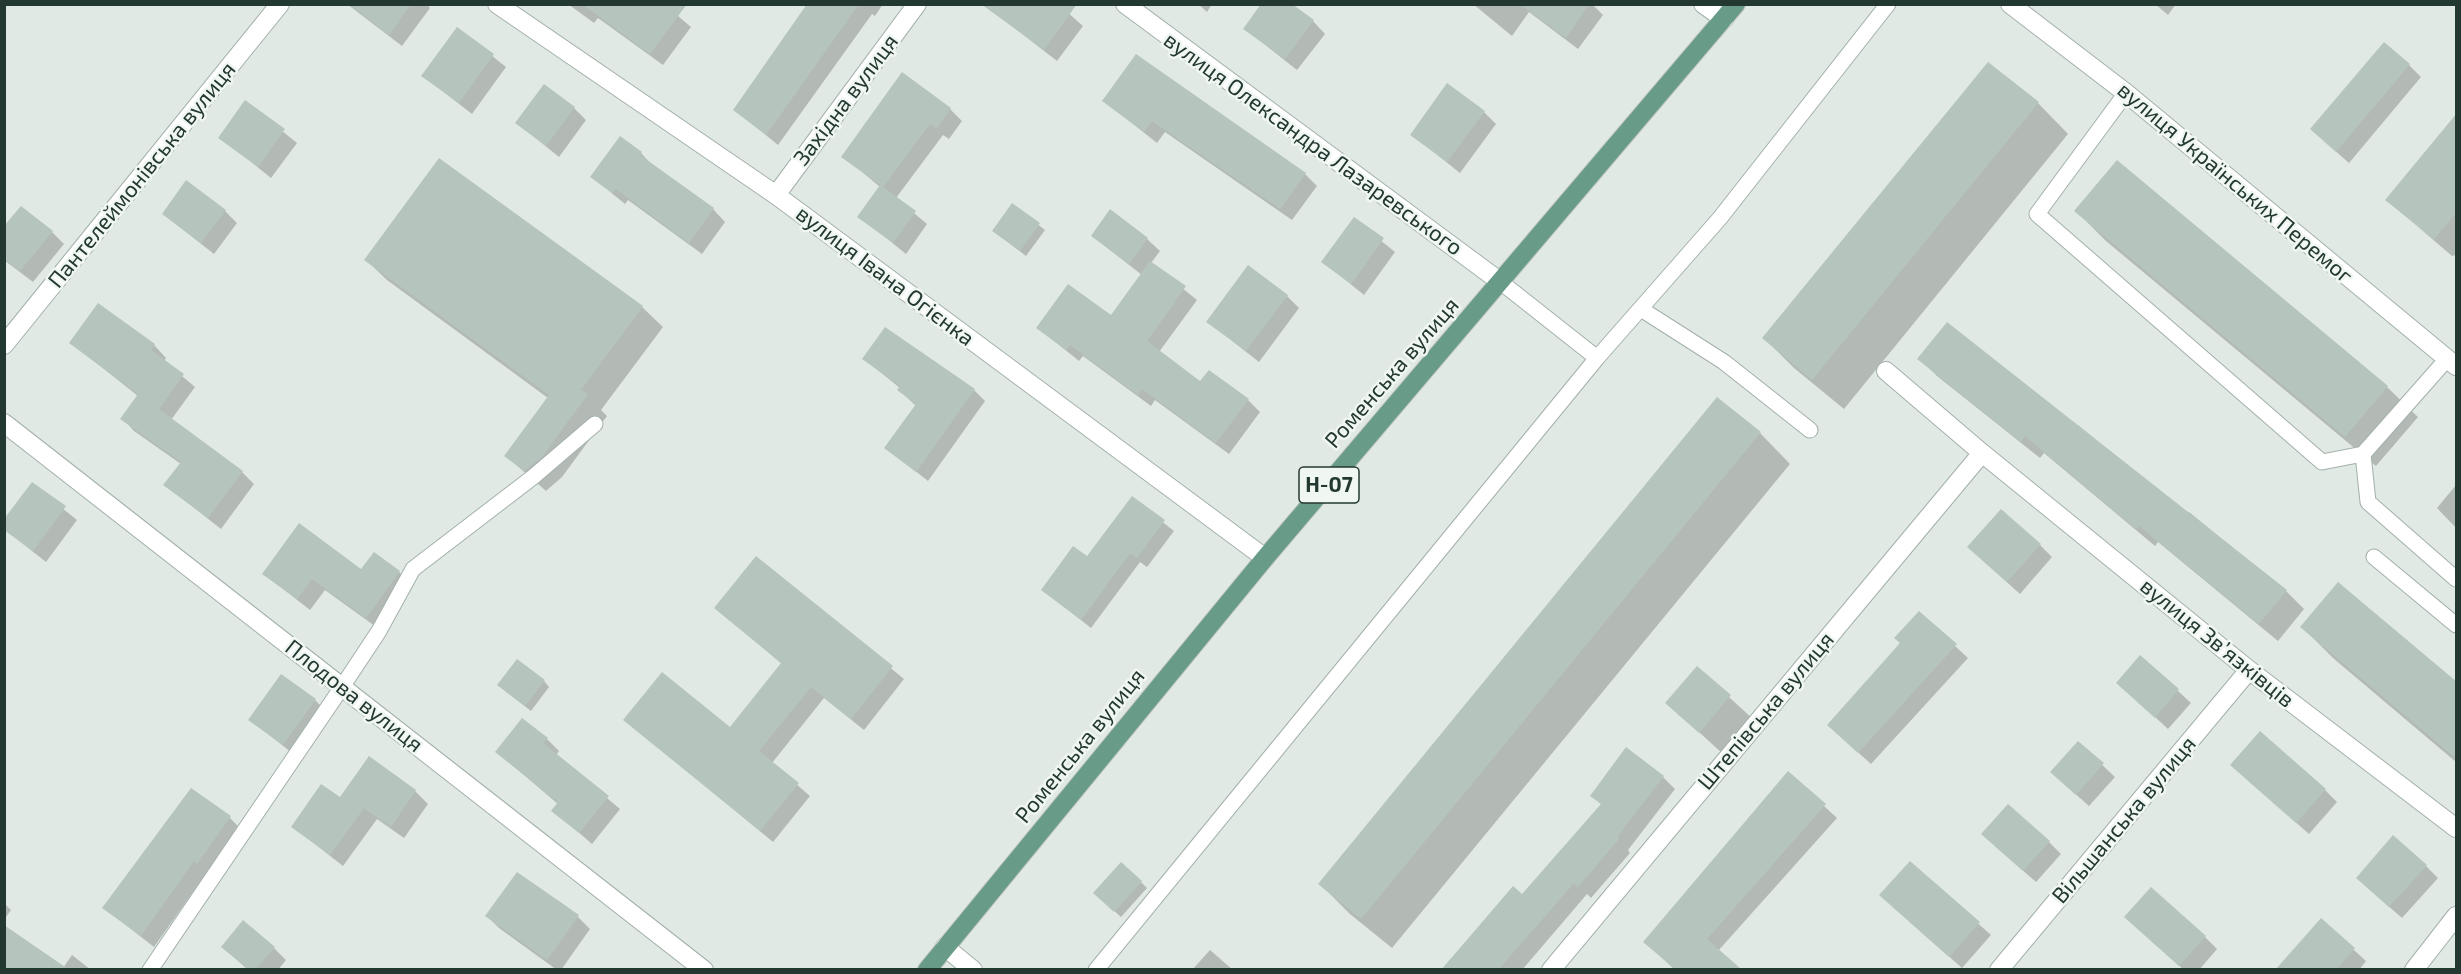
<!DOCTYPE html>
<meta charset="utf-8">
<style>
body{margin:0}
#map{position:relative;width:2461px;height:974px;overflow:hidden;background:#e0e9e4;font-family:"Exo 2",sans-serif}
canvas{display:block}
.frame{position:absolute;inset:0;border:6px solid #223830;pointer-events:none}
</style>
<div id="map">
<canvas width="2461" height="974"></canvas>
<div class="frame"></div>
</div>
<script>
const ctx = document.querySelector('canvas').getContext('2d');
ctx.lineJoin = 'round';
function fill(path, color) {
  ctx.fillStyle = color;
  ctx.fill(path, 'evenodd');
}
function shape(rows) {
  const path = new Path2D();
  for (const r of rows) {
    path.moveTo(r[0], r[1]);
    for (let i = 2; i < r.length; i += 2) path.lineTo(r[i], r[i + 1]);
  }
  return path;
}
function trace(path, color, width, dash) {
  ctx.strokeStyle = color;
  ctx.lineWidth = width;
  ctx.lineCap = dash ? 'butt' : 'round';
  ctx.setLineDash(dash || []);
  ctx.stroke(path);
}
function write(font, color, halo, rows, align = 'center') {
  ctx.font = font + ' "Exo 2",sans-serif';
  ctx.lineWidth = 5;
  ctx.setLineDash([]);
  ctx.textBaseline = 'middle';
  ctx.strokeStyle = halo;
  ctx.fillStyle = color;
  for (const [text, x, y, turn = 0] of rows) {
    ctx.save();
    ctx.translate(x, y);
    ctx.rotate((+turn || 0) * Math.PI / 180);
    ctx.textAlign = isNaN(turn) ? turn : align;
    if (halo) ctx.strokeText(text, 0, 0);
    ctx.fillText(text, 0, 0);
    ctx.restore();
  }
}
fill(shape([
 [347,4,427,4,430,8,402,46],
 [568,4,664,4,691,27,663,65,598,18,594,23],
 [810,4,883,4,875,16,872,14,778,145,735,110],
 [1058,4,1083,26,1057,61,999,16],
 [1198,4,1212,4,1207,12],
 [1473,4,1592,4,1603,15,1578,49,1529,12,1512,36],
 [2155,4,2176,4,2168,15],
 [1313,21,1325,34,1297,70,1245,29],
 [458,29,506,67,472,114,423,76],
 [2409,65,2421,77,2349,163,2324,141],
 [1104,101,1305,174,1317,186,1292,220,1165,132,1157,143],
 [246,102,297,143,271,178,220,137],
 [2038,103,2068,134,1844,409,1794,368,1764,338],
 [574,108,586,120,559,157,517,123],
 [950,109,962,121,949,139,943,135,896,198,927,224,906,254,859,216,880,187,843,156],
 [1484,112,1496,124,1460,173,1411,134],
 [2456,115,2456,255,2452,256,2387,200],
 [621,138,641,153,653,166,713,209,725,222,702,254,628,200,625,204,592,177],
 [1013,205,1045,230,1026,256,1000,236],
 [225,211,237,223,214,254,163,214],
 [2076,211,2387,387,2418,417,2376,466,2106,241],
 [1354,219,1395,252,1364,295,1323,262],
 [4,228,52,232,64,244,33,282,4,260],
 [1092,236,1147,239,1160,251,1151,263,1197,300,1159,352,1201,383,1248,400,1260,412,1229,454,1155,400,1151,406,1083,356,1079,361,1038,328,1111,318,1142,275],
 [366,260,642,307,663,327,601,410,607,416,562,477,546,491,506,456,548,398,387,280],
 [1287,296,1299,308,1259,362,1208,322],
 [71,343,154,345,166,358,164,361,195,387,171,420,242,472,254,484,221,529,165,485,181,464,134,431,122,418,138,396],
 [1919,358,2076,427,2078,425,2186,515,2189,512,2286,591,2304,609,2278,641,2158,542,2155,546,2044,453,2040,458,1937,376],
 [864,359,974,390,985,401,928,481,886,448,916,406,899,390,900,388],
 [1760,433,1790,464,1392,948,1350,914,1320,884],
 [32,484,77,520,46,562,4,529],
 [2456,485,2456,528,2437,508],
 [1132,498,1174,531,1147,567,1140,562,1091,628,1043,590,1087,559],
 [2040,545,2052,557,2020,594,1981,559],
 [756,558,904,679,864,730,824,698,772,763,810,796,773,842,625,720,730,729,782,664,716,608],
 [362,571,399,572,411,584,379,629,325,590,310,610,264,574],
 [1919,613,1968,658,1871,764,1841,737],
 [2302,627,2456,684,2456,762,2333,658],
 [2141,657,2191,703,2168,729,2118,683],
 [1697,668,1753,719,1723,754,1667,703],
 [544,681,549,687,531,711,505,691],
 [315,700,327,712,296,756,250,720],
 [547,739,559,751,556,755,620,809,592,844,553,810,558,804,497,752],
 [2079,743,2115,777,2089,806,2064,784],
 [369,758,415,791,428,804,404,838,377,819,343,866,293,827,340,799],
 [1788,773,1837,818,1718,951,1738,970,1675,970,1658,954],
 [1663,777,1675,789,1628,850,1630,853,1591,898,1587,894,1522,970,1441,970,1513,888,1523,896,1602,805,1592,796],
 [2244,777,2325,790,2337,802,2309,834],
 [192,790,230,818,242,830,210,875,207,872,154,947,104,908],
 [2049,842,2061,854,2036,882,1995,846],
 [1910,863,1991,935,1962,968,1893,907],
 [2426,866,2438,878,2402,918,2370,890],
 [1141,882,1147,888,1121,917,1101,899],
 [4,903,11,910,4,920],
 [487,916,578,917,590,929,561,970,557,970,499,928],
 [2321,920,2366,961,2359,970,2294,970,2286,961],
 [2138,929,2205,937,2217,949,2199,970,2184,970],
 [223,947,274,948,286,960,278,970,248,970],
 [1210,950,1233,970,1192,970],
 [72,955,91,970,4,969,63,968]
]), '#0003');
fill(shape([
 [349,4,411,4,389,35],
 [582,4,687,4,650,54],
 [807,4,859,4,766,135,733,110],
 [981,4,1077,4,1044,50],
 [1261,4,1292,4,1314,20,1285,59,1243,29],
 [1520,4,1589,4,1566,38],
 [457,27,494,54,459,103,421,76],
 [2384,42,2410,64,2336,152,2310,129],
 [1136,54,1306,173,1280,209,1152,121,1144,132,1102,101],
 [1988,62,2039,102,1812,380,1762,338],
 [902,72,951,108,937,128,930,124,883,187,916,211,893,243,857,217,880,185,841,157],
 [1447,83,1485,111,1447,162,1410,135],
 [544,84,575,107,546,146,515,123],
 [245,100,285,129,258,167,218,138],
 [2457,113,2457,212,2434,239,2385,200],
 [620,136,642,152,640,155,714,208,689,243,616,189,612,193,590,177],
 [439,158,643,306,581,390,588,394,542,457,524,471,504,456,549,395,364,260],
 [2117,160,2388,386,2345,437,2074,211],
 [186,180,226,210,201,243,162,214],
 [1012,203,1040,223,1020,251,992,231],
 [21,206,53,231,20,271,4,259,4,226],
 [1110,209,1148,238,1129,264,1091,236],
 [1354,217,1384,238,1351,284,1321,262],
 [1150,261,1186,286,1147,341,1200,381,1209,370,1249,399,1216,443,1142,389,1138,395,1070,345,1066,350,1036,328,1068,284,1111,315],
 [1248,265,1288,295,1246,351,1206,322],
 [98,303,155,344,151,350,184,374,159,409,243,471,208,518,163,485,181,462,120,419,138,394,69,343],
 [1947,322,2287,590,2259,624,2139,526,2136,529,2025,436,2021,442,1917,359],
 [885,327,975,389,916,472,884,448,916,404,897,390,900,386,862,359],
 [1717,397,1761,432,1361,919,1318,884],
 [32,482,66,506,33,551,4,530,4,519],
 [1132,496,1165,520,1137,558,1130,553,1081,620,1041,590,1073,546,1087,556],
 [2001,509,2041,544,2007,582,1967,547],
 [299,523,361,569,374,552,400,571,366,618,312,579,297,599,262,574],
 [756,556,893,666,851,719,811,687,759,751,799,783,760,831,623,720,662,672,730,727,781,663,714,608],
 [2338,582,2457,682,2457,759,2300,627],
 [1919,611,1957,644,1858,753,1827,725,1900,643,1894,638],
 [2140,655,2179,689,2155,718,2116,683],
 [517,659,545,680,525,706,497,685],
 [1697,666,1731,695,1699,733,1665,703],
 [281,674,316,699,283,745,248,720],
 [522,718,548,738,543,743,609,796,579,833,551,811,558,802,495,752],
 [2260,731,2326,789,2296,823,2230,765],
 [2078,741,2104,763,2076,795,2050,772],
 [1626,747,1664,776,1617,837,1619,839,1578,887,1574,883,1499,969,1442,969,1513,886,1522,894,1601,804,1590,796],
 [369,756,416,790,391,827,364,808,330,855,291,827,321,784,340,797],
 [1788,771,1826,804,1707,939,1741,969,1675,969,1643,942],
 [191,788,231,816,197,864,194,861,141,936,102,908],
 [2008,804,2050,841,2023,871,1981,834],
 [2393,835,2427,865,2389,907,2356,878],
 [1910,861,1980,922,1949,957,1879,895],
 [1121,862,1142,881,1114,912,1093,893],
 [517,872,579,915,547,960,485,916],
 [2151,887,2206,936,2179,966,2124,917],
 [2321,918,2355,948,2337,969,2276,969],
 [243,920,275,947,256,969,248,969,221,947],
 [4,925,68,969,4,969]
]), '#b5c4bd');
const service = shape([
 [2126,93,2037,214,2322,462,2363,454,2447,359],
 [1502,283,1597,358],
 [1641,309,1724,362,1810,430],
 [2363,454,2368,502,2456,579],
 [2374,557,2456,625],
 [150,970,342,687,379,631,413,569,533,477,595,424],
 [1096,970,1597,358,1720,218,1888,4]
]);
const minor = shape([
 [497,4,776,195,1265,558],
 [1125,4,1502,283],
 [1703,4,1724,19],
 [2010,4,2126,93,2456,366],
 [776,195,917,4],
 [4,345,280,4],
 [1886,371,1982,453,2249,670,2456,828],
 [4,423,704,970],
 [945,947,973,970],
 [1551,970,1982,453],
 [1999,970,2249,670],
 [2414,970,2456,916]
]);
const primary = shape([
 [927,970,1265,558,1736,4]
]);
trace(service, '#a3b0aa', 17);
trace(minor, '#a3b0aa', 20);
trace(primary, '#bdc3c1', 20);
trace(service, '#fff', 15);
trace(minor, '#fff', 18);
trace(primary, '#689b88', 18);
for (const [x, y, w] of [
 [1329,485,60]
]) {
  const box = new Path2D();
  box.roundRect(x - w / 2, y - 18, w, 36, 4.5);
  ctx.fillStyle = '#f0f6f2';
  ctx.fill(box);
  trace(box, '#223830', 1.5);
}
write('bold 21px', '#223830', null, [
 ["Н-07",1329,485]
]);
write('22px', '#223830', '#f0f6f2', [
 ["Західна вулиця",846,100,-53],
 ["вулиця Олександра Лазаревського",1313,144,36],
 ["Пантелеймонівська вулиця",142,175,-51],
 ["вулиця Українських Перемог",2235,183,40],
 ["вулиця Івана Огієнка",885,276,37],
 ["Роменська вулиця",1392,373,-49],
 ["вулиця Звʼязківців",2217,643,39],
 ["Плодова вулиця",354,696,38],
 ["Штепівська вулиця",1766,711,-50],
 ["Роменська вулиця",1080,746,-51],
 ["Вільшанська вулиця",2124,820,-50]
]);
</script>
